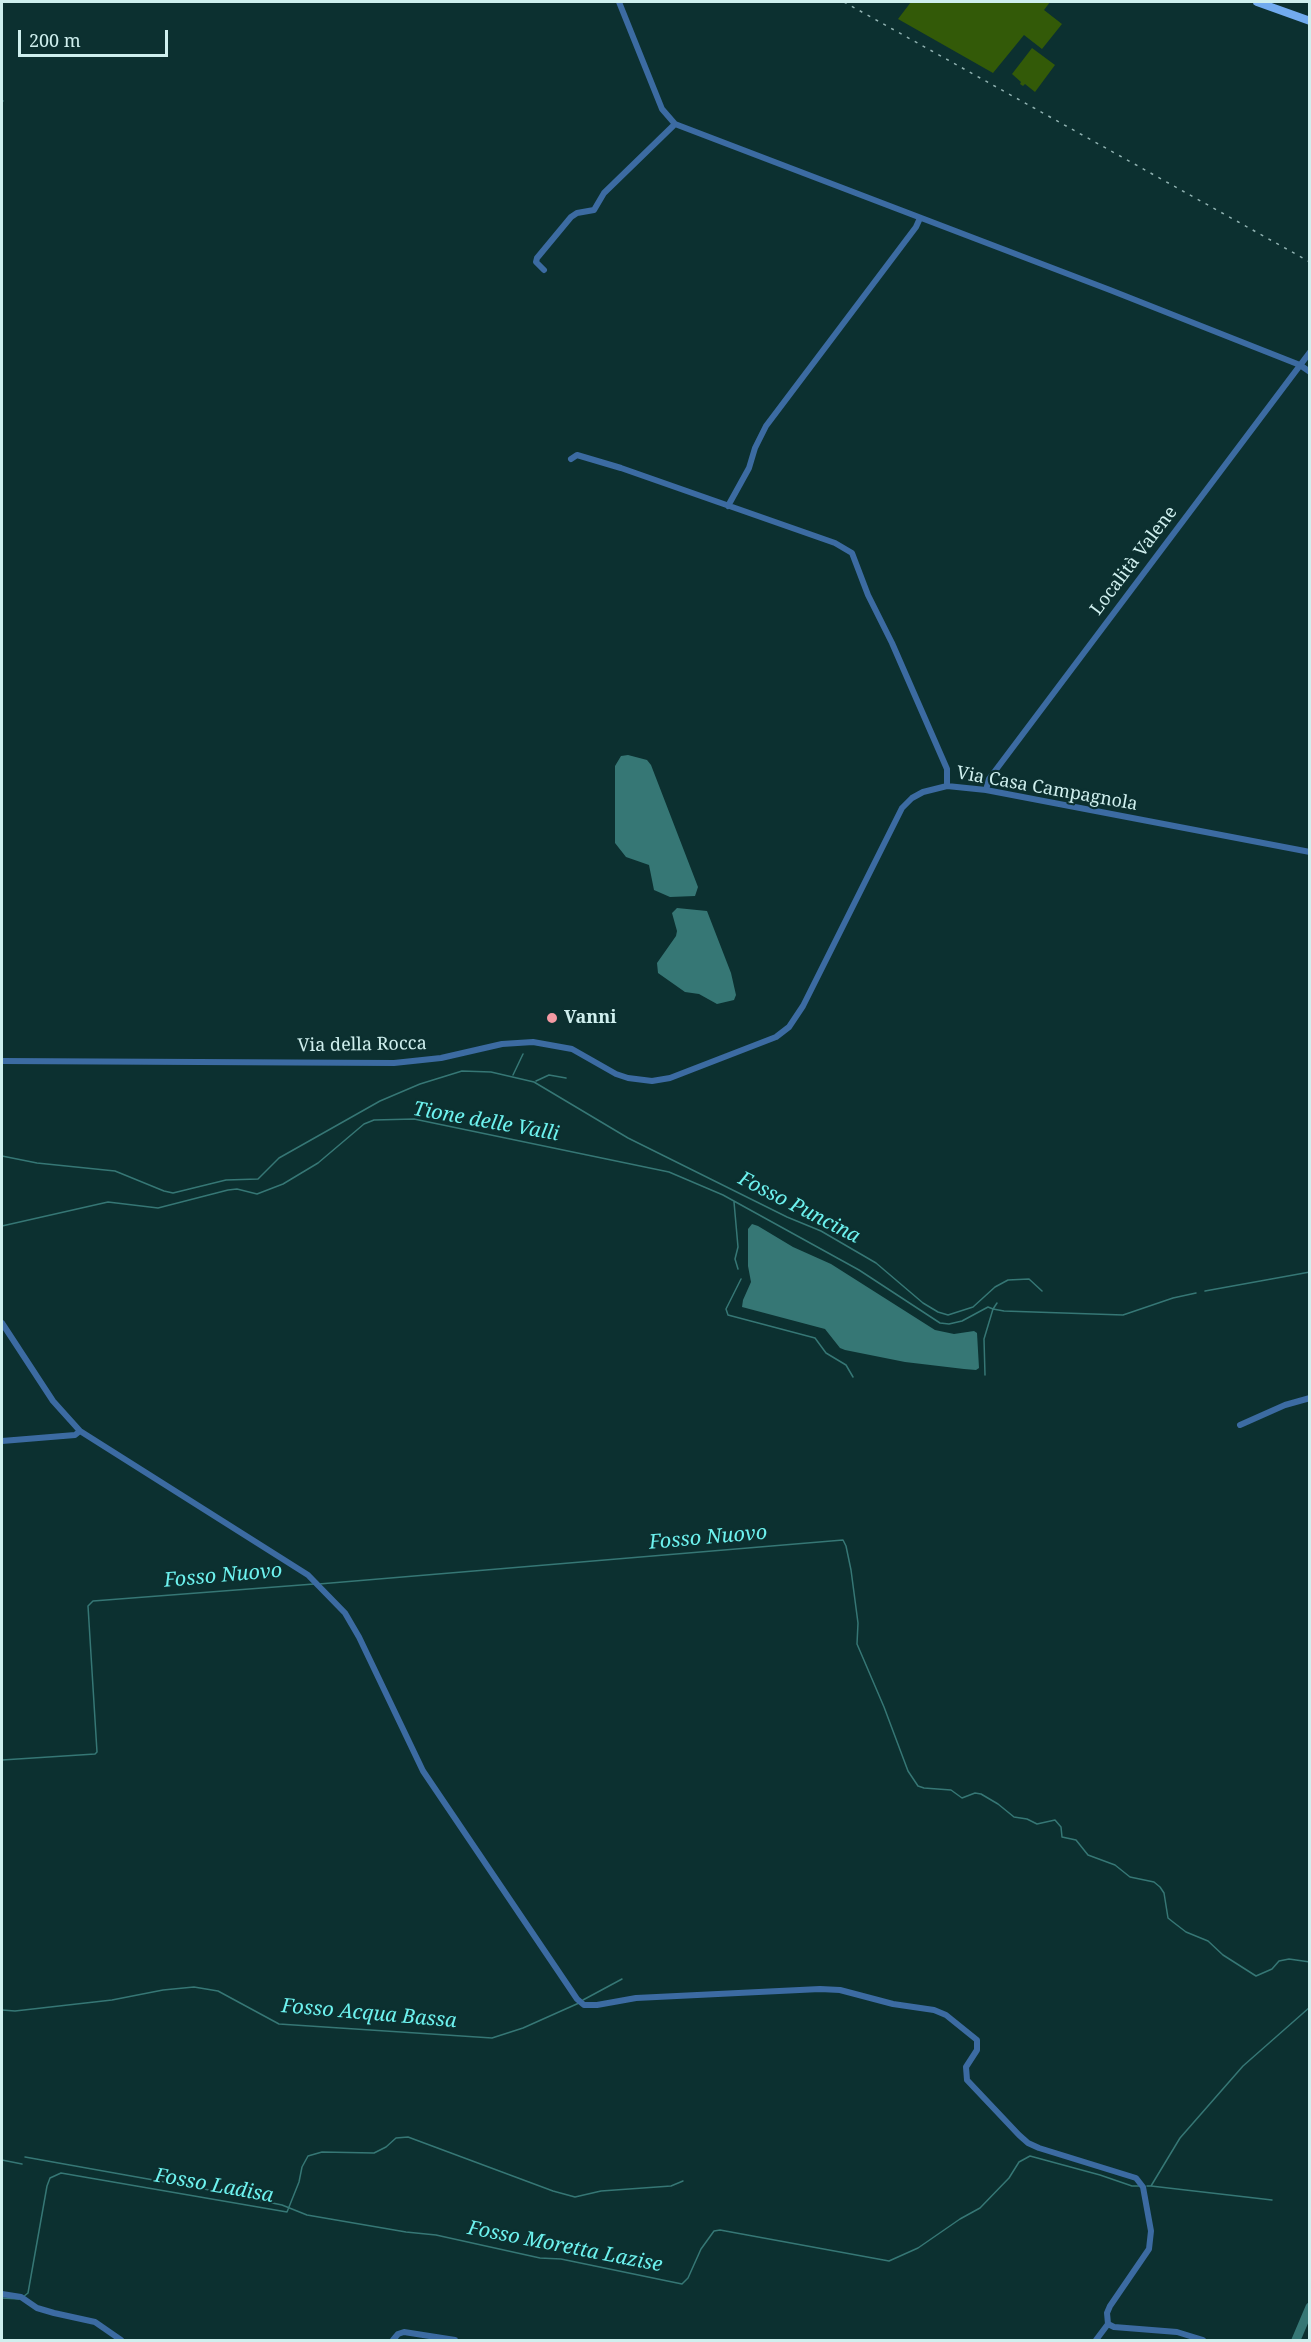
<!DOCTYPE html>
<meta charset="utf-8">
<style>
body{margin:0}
#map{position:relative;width:1311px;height:2342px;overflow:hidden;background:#0c3030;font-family:"Noto Serif",serif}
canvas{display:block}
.frame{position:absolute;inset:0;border:3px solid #cfefee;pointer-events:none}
.scale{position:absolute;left:18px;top:30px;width:150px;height:27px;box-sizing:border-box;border:3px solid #cfefee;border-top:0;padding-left:8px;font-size:18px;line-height:21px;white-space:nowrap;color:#cfefee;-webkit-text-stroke:4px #0c3030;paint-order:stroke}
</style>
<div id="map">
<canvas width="1311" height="2342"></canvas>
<div class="frame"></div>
<div class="scale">200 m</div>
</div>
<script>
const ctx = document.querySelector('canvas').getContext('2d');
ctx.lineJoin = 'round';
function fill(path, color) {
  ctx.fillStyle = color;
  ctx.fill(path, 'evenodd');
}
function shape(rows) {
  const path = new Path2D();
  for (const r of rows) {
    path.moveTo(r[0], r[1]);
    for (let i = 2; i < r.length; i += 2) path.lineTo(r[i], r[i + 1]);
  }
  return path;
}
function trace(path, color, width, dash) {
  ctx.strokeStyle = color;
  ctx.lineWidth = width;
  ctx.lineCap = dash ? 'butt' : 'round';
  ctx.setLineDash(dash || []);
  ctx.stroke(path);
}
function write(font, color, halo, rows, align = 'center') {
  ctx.font = font + ' "Noto Serif",serif';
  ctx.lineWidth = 4.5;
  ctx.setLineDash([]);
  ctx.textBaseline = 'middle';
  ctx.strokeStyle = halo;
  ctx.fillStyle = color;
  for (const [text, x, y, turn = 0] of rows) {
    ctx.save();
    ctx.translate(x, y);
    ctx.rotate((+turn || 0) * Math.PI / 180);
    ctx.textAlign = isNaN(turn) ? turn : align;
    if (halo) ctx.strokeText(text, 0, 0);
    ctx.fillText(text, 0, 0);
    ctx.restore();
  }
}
fill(shape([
 [911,2,1050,2,1044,10,1062,24,1042,49,1024,35,993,73,898,19],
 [1032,48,1055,65,1035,92,1025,84,1023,86,1020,84,1021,82,1012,74]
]), '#335a08');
fill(shape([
 [628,755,647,760,651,765,698,887,695,896,670,897,654,890,649,865,626,857,615,843,615,766,621,756],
 [677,908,707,911,731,973,736,995,734,1000,717,1004,699,994,685,992,658,973,657,963,676,936,677,931,672,913],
 [752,1224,758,1226,793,1247,831,1264,935,1330,954,1334,974,1331,977,1333,979,1368,976,1370,964,1369,905,1362,845,1350,840,1348,825,1329,742,1307,743,1300,751,1282,748,1266,748,1229]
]), '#367775');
trace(shape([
 [2,100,3,101],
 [513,1075,523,1054],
 [536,1081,549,1075,566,1078],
 [2,1156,37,1163,115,1171,164,1191,173,1193,226,1180,258,1179,279,1158,380,1101,420,1084,462,1071,491,1072,534,1082,628,1138,787,1217,821,1231,876,1263,923,1303,938,1312,948,1315,973,1307,995,1287,1008,1280,1029,1279,1042,1291],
 [734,1202,738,1247,735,1259,738,1269],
 [2,1226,108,1202,158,1208,228,1190,237,1189,257,1194,283,1184,318,1163,364,1124,374,1120,414,1119,669,1172,723,1195,859,1270,940,1323,949,1324,962,1321,988,1307,993,1309,997,1303],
 [741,1279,726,1309,728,1315,815,1338,826,1353,846,1365,853,1377],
 [1205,1291,1310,1272],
 [985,1375,984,1339,993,1309,1004,1311,1123,1315,1173,1298,1196,1293],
 [319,1584,843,1540,846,1546,851,1570,858,1623,857,1644,884,1707,908,1771,918,1786,924,1788,951,1790,962,1798,975,1793,981,1794,998,1804,1014,1817,1027,1819,1037,1824,1055,1820,1061,1827,1062,1837,1076,1840,1088,1855,1115,1865,1130,1877,1154,1882,1160,1887,1164,1893,1168,1918,1173,1922,1186,1932,1208,1941,1223,1955,1256,1976,1272,1969,1279,1961,1289,1959,1310,1962],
 [2,1760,95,1754,97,1752,88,1606,93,1601,314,1584],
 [583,2000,622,1979],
 [2,2010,15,2011,112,2000,163,1990,194,1987,218,1991,279,2024,492,2038,523,2028,579,2003],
 [25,2157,215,2191,282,2205,307,2215,406,2232,436,2235,540,2258,561,2259,682,2284,688,2278,701,2249,714,2231,720,2230,889,2261,918,2248,960,2219,980,2208,1009,2178,1019,2162,1030,2156,1100,2175,1132,2186,1139,2186],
 [2,2160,22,2164],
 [1147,2186,1151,2186,1180,2138,1243,2066,1310,2007],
 [1151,2186,1272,2200],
 [23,2297,28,2293,47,2186,50,2178,61,2173,287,2212,299,2182,302,2167,308,2156,322,2152,374,2153,386,2147,396,2138,408,2137,553,2191,575,2197,601,2191,671,2186,683,2181],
 [2,2298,19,2299],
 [1308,2340,1310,2337]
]), '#367775', 1.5);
trace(shape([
 [1296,2340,1310,2307]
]), '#367775', 9);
trace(shape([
 [619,2,662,109,675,124,1110,290,1300,365,1310,372],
 [544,270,536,262,537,258,571,217,577,213,594,210,604,193,675,124],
 [571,459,577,455,621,468,835,543,852,553,868,595,892,643,947,769,947,786],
 [728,506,749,468,755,448,766,426,916,227,920,218],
 [986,790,989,779,1310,352],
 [2,1061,394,1063,441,1058,502,1044,533,1042,572,1049,616,1074,628,1078,652,1081,670,1078,776,1037,789,1027,803,1006,902,808,912,798,923,792,947,786,986,790,1310,852],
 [2,1323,53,1401,80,1431,308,1575,345,1613,359,1637,423,1771,577,1999,584,2005,597,2005,636,1998,820,1989,840,1990,893,2004,934,2010,946,2015,977,2040,977,2050,966,2067,967,2080,1019,2135,1028,2143,1039,2148,1136,2178,1143,2187,1151,2231,1149,2249,1110,2306,1107,2313,1108,2324,1114,2327,1177,2332,1203,2340],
 [1240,1425,1285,1405,1310,1398],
 [2,1441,75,1435,80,1431],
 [2,2294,21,2297,37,2308,54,2313,95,2322,121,2340],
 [393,2340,398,2334,404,2332,455,2340],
 [1096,2340,1108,2324]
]), '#3c6ba2', 6);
trace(shape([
 [1257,2,1310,21]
]), '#72abee', 8);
trace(shape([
 [844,2,1310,262]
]), '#90b2b1', 1.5, [3, 6]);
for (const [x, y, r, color] of [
 [552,1018,6,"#f49aa3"]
]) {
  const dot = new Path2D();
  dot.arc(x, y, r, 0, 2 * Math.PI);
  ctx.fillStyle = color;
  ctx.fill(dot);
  trace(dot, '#0c3030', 2);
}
write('18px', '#cfefee', '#0c3030', [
 ["Località Valene",1134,561,-53],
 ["Via Casa Campagnola",1047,789,10],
 ["Via della Rocca",362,1045,-1]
]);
write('bold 18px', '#cfefee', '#0c3030', [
 ["Vanni",564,1018]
], 'left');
write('italic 20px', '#6df2ef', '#0c3030', [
 ["Tione delle Valli",486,1122,10],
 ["Fosso Puncina",799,1208,27],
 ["Fosso Nuovo",708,1538,-5],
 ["Fosso Nuovo",223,1576,-5],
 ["Fosso Acqua Bassa",369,2014,5],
 ["Fosso Ladisa",214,2186,10],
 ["Fosso Moretta Lazise",565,2247,11]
]);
</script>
